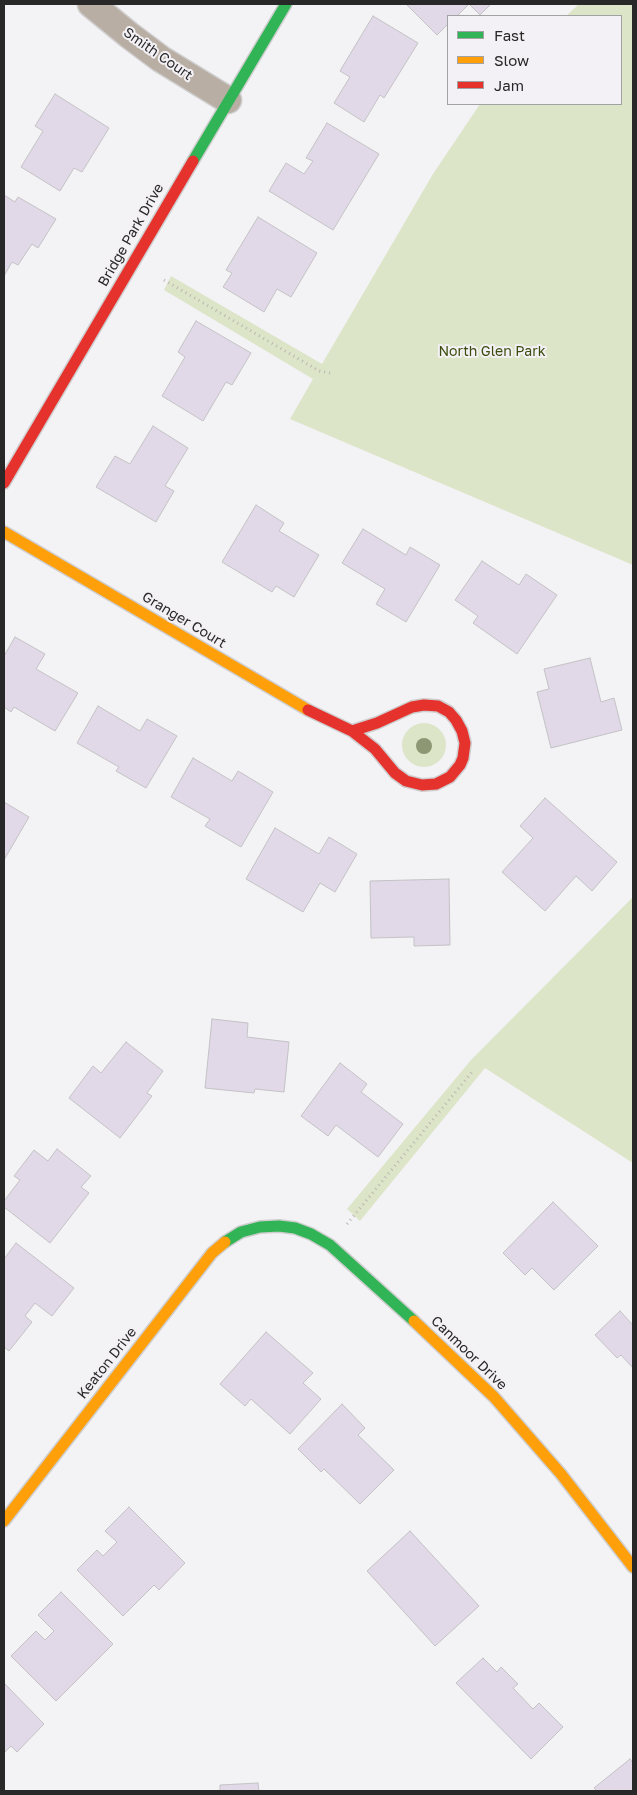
<!DOCTYPE html>
<html>
<head>
<meta charset="utf-8">
<style>
	body { margin:0 }
	#map { position:relative; width:637px; height:1795px; overflow:hidden; background:#f3f2f4; font-family:"Golos Text",sans-serif }
	canvas { display:block }
	.frame { position:absolute; inset:0; border:5px solid #292829; pointer-events:none }
	.legend { position:absolute; left:447px; top:15px; width:175px; height:90px; box-sizing:border-box; background:#f3f1f5; border:1px solid #a2a1a3; margin:0; padding:6px 9px; list-style:none; font-size:15px; color:#292829 }
	.legend li { display:flex; align-items:center; gap:10px; height:25px }
	.legend b { width:25px; border:1px solid #a2a1a3 }
</style>
</head>
<body>
<div id="map">
<canvas width="637" height="1795"></canvas>
<div class="frame"></div>
<ul class="legend">
<li><b style="height:6px;background:#30b455"></b>Fast</li>
<li><b style="height:6px;background:#ff9f0a"></b>Slow</li>
<li><b style="height:6px;background:#e5322d"></b>Jam</li>
</ul>
</div>
<script>
const ctx = document.querySelector('canvas').getContext('2d');
ctx.lineJoin = 'round';
function paint(path, color) { ctx.fillStyle = color; ctx.fill(path, 'evenodd'); }
const toPath = rows => new Path2D(rows.map(r => 'M' + r).join(''));
function strokePath(path, color, width, dash) { ctx.strokeStyle = color; ctx.lineWidth = width; ctx.lineCap = dash ? 'butt' : 'round'; ctx.setLineDash(dash || []); ctx.stroke(path); }
function write(font, color, halo, rows, align = 'center') {
  ctx.font = font + ' "Golos Text",sans-serif'; ctx.lineWidth = 4; ctx.setLineDash([]); ctx.textBaseline = 'middle'; ctx.strokeStyle = halo; ctx.fillStyle = color; for (const [text, x, y, turn = 0] of rows) {
    ctx.save(); ctx.translate(x, y); ctx.rotate((+turn || 0) * Math.PI / 180); ctx.textAlign = isNaN(turn) ? turn : align; if (halo) ctx.strokeText(text, 0, 0); ctx.fillText(text, 0, 0); ctx.restore();
  }
}
paint(toPath([
	[579,4,633,4,633,565,290,419,313,379,164,290,171,276,322,364,433,174,480,104,621,104,621,16,566,16],
	'402 745a22 22 0 1 1 44 0a22 22 0 1 1-44 0Z',
	[633,897,633,1163,485,1068,360,1221,347,1209,471,1060]
]), '#dce5c8');
const building = toPath([
	[406,4,491,4,480,15,469,4,457,16,448,16,448,24,437,35,406,4],
	[373,16,418,43,384,98,380,95,364,122,334,103,350,77,340,71,373,16],
	[55,94,109,128,82,172,74,168,60,191,21,167,43,131,35,126,55,94],
	[327,123,379,154,333,230,269,191,286,163,304,174,313,161,306,158,327,123],
	[4,195,15,202,18,197,56,219,38,248,32,244,18,265,12,262,4,276,4,195],
	[258,217,317,253,291,297,277,289,264,312,223,287,232,273,226,270,258,217],
	[196,321,251,353,232,385,226,382,203,421,162,396,185,357,178,352,196,321],
	[153,426,188,448,165,486,174,491,156,522,96,487,115,456,130,464,153,426],
	[256,505,284,523,279,531,319,555,294,597,276,586,272,592,222,562,256,505],
	[363,529,406,555,410,547,440,565,406,622,376,604,385,589,342,563,363,529],
	[482,561,519,585,526,574,557,595,517,654,473,623,478,616,455,600,482,561],
	[15,637,45,654,36,669,78,693,55,731,14,707,11,712,4,707,4,656,15,637],
	[590,658,601,702,614,698,622,730,551,748,537,692,549,689,544,669,590,658],
	[98,706,140,731,147,719,177,736,146,788,116,771,119,767,77,743,98,706],
	[193,758,232,781,238,771,273,792,241,847,205,826,210,819,171,797,193,758],
	[545,798,617,862,592,891,576,876,545,911,502,872,533,838,520,826,545,798],
	[4,802,29,817,4,860,4,802],
	[275,828,319,854,329,837,357,854,335,892,320,883,303,912,246,879,275,828],
	[449,879,450,945,414,946,414,937,371,938,370,881,449,879],
	[212,1019,248,1023,247,1037,289,1042,284,1092,255,1089,254,1093,205,1088,212,1019],
	[126,1042,163,1071,147,1093,152,1096,120,1138,69,1098,93,1066,101,1073,126,1042],
	[340,1063,367,1084,361,1092,403,1124,378,1157,336,1125,328,1136,301,1116,340,1063],
	[57,1149,91,1176,81,1187,89,1193,50,1243,4,1207,4,1201,20,1180,14,1176,34,1150,48,1161,57,1149],
	[553,1202,598,1246,554,1290,532,1268,525,1275,503,1253,553,1202],
	[16,1243,74,1288,52,1316,35,1303,25,1316,32,1322,9,1351,4,1347,4,1259,16,1243],
	[620,1311,633,1325,633,1368,621,1355,617,1358,595,1335,620,1311],
	[266,1332,313,1373,303,1383,321,1399,290,1434,251,1399,245,1406,220,1384,266,1332],
	[342,1404,365,1428,358,1435,394,1470,360,1504,324,1469,321,1472,298,1449,342,1404],
	[129,1507,185,1563,159,1590,154,1585,123,1616,77,1570,97,1550,103,1556,117,1542,105,1531,129,1507],
	[410,1531,479,1606,435,1646,367,1571,410,1531],
	[61,1592,113,1644,56,1701,11,1656,36,1631,45,1640,54,1631,38,1615,61,1592],
	[483,1658,497,1672,501,1667,518,1684,513,1688,533,1709,539,1703,563,1727,531,1759,456,1683,483,1658],
	[4,1683,44,1724,17,1752,11,1746,4,1753,4,1683],
	[630,1759,633,1763,633,1791,597,1791,594,1788,630,1759],
	[258,1783,259,1791,220,1791,220,1785,258,1783]
]);
paint(building, '#e1d8e8');
strokePath(building, '#c3c2c4', 1);
const street = toPath([
	[91,4,129,35,161,59,228,100]
]);
const fast = toPath([
	[193,161,286,4],
	[225,1242,241,1232,260,1227,279,1226,295,1228,311,1234,330,1245,414,1321]
]);
const slow = toPath([
	[4,532,308,710],
	[414,1321,494,1397,561,1474,633,1567],
	[4,1521,212,1253,225,1242]
]);
const jam = toPath([
	[4,483,193,161],
	[308,710,352,731,375,749,395,773,406,781,422,785,436,784,450,777,460,765,463,758,465,743,462,731,456,720,449,712,438,706,424,705,412,707,377,723,352,731]
]);
strokePath(street, '#cfcecf', 29);
strokePath(fast, '#cfcecf', 14);
strokePath(slow, '#cfcecf', 14);
strokePath(jam, '#cfcecf', 14);
strokePath(toPath([
	[164,280,309,365,319,371,330,373],
	[347,1224,472,1072]
]), '#bdb6b1', 3, [1, 4]);
strokePath(street, '#b9aea3', 26);
strokePath(fast, '#30b455', 11);
strokePath(slow, '#ff9f0a', 11);
strokePath(jam, '#e5322d', 11);
ctx.fillStyle = '#8e9774';
for (const [x, y] of [
	[424,746]
]) { ctx.beginPath(); ctx.arc(x, y, 8, 0, 2 * Math.PI); ctx.fill(); }
write('14px', '#292829', '#f3f1f5', [
	["Smith Court",158,54,35],
	["Bridge Park Drive",131,235,-60],
	["Granger Court",184,620,31],
	["Canmoor Drive",469,1353,44],
	["Keaton Drive",107,1363,-52]
]);
write('14px', '#3c4c0c', '#f3f1f5', [
	["North Glen Park",492,352]
]);
</script>
</body>
</html>
